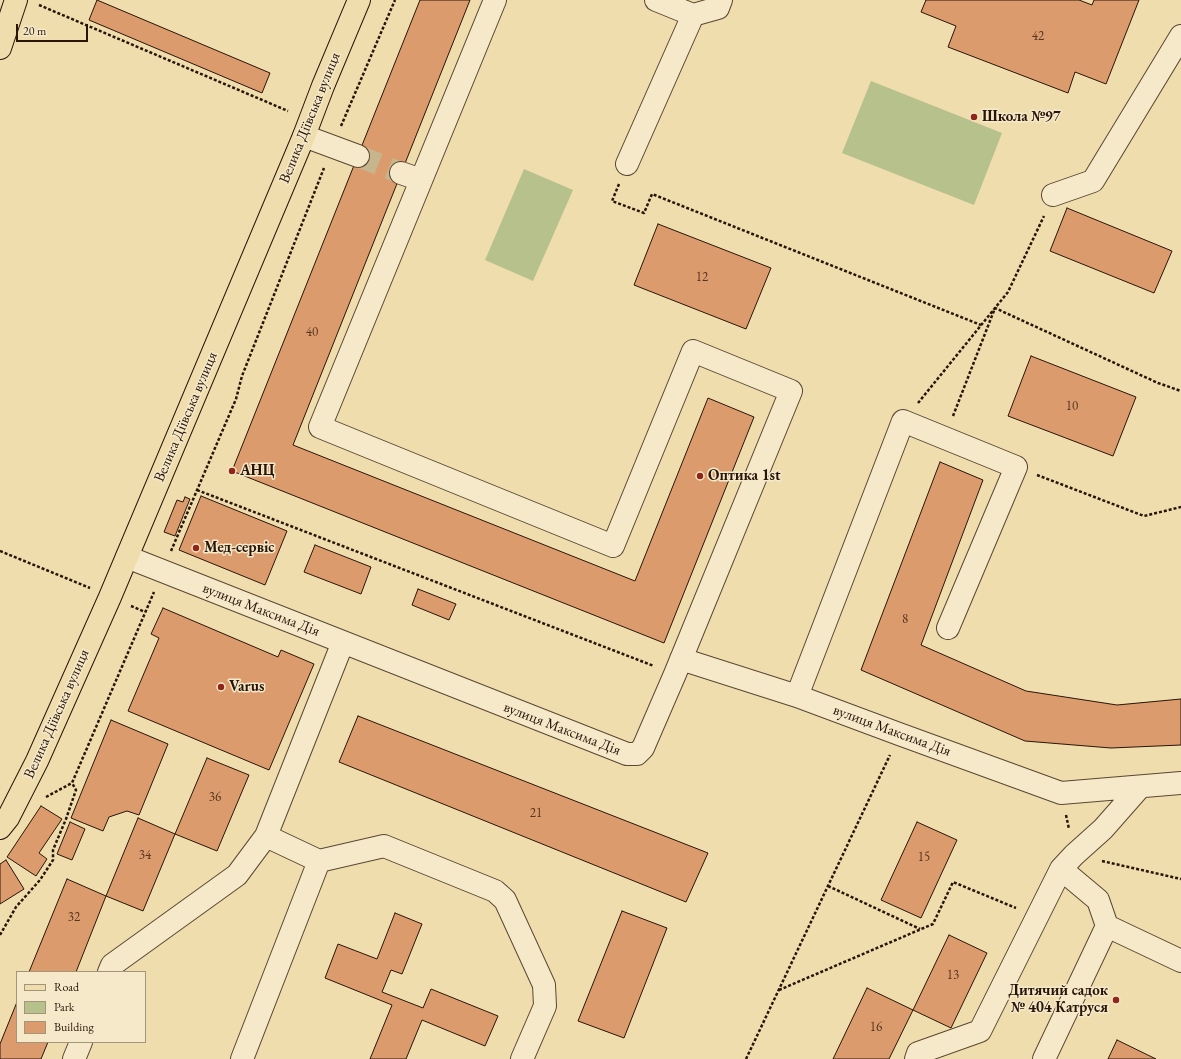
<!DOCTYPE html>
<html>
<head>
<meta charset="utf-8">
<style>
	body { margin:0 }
	#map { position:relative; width:1181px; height:1059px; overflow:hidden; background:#efddae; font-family:"EB Garamond",serif }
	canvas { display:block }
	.legend { position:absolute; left:16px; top:971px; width:130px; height:72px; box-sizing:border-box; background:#f5e9ca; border:1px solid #a3947c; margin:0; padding:5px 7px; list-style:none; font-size:12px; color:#281508 }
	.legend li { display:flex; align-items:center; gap:8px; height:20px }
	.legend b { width:20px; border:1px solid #a3947c }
	.scale { position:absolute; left:16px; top:24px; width:72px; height:18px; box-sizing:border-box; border:2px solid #281508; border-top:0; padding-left:5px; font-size:12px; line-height:14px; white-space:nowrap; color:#281508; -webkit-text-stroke:3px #f5e9ca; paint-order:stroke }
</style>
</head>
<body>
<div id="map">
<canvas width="1181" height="1059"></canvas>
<ul class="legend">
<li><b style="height:5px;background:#efddae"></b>Road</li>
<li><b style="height:11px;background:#b7c18b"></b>Park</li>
<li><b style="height:11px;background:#dc9b6c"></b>Building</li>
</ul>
<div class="scale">20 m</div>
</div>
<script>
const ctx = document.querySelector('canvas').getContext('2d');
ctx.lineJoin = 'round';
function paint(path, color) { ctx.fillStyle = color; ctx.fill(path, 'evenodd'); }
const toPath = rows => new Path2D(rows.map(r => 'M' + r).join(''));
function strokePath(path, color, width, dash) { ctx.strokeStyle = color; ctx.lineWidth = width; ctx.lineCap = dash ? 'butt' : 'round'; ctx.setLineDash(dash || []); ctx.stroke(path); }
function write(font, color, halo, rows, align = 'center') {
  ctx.font = font + ' "EB Garamond",serif'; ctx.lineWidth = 3; ctx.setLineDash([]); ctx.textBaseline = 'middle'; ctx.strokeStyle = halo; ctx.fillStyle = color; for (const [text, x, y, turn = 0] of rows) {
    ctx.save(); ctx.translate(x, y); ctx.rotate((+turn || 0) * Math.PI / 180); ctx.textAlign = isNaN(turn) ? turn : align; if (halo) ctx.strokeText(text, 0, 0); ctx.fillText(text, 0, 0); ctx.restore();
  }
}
paint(toPath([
	[871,81,1002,133,974,205,842,153],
	[524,169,573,190,533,281,485,260]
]), '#b7c18b');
const building = toPath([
	[97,0,270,73,262,93,89,20,97,0],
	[420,0,470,0,293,445,635,581,708,398,754,417,664,643,232,471,420,0],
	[926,0,1079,0,1092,5,1094,0,1139,0,1106,84,1075,72,1068,93,948,47,956,26,921,12,926,0],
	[1067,208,1172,251,1154,293,1050,251,1067,208],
	[658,224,771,268,746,329,634,285,658,224],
	[1031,356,1136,397,1113,456,1008,416,1031,356],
	[940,462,983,480,921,645,1026,691,1117,705,1181,699,1181,745,1111,748,1025,741,861,670,940,462],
	[201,496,287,531,265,585,179,550,201,496],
	[185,497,190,499,175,536,164,532,177,500,183,502,185,497],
	[315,545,371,567,361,594,304,572,315,545],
	[418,589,456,604,449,620,412,605,418,589],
	[163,608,278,657,281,650,314,664,269,770,128,711,159,638,151,634,163,608],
	[358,716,708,853,686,902,339,762,358,716],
	[111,720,168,744,139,815,127,811,109,817,103,831,71,818,111,720],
	[207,758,249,775,217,851,175,834,207,758],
	[41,806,62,819,39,853,47,859,36,876,7,857,41,806],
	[138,818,175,834,143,911,106,896,138,818],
	[70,822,85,829,72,860,57,854,70,822],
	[917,822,957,840,921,918,881,900,917,822],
	[6,860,24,889,0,904,0,864,6,860],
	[67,879,106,896,76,972,29,972,67,879],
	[622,911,667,928,624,1038,578,1021,622,911],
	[395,913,422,924,402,974,391,970,382,992,423,1008,431,989,498,1016,485,1046,422,1020,406,1059,370,1059,392,1005,325,978,338,944,377,959,395,913],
	[949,935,987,953,951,1028,913,1010,949,935],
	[867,988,913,1010,889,1059,833,1059,867,988],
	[17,1002,17,1042,48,1042,41,1059,0,1059,0,1044,17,1002],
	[1117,1040,1156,1059,1108,1059,1117,1040]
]);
paint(building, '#dc9b6c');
strokePath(building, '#281508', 1);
strokePath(toPath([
	[358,156,401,173]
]), '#c7b58d', 22, [22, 11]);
const minor = toPath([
	[656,0,693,15,718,8,721,0],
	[304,136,358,156],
	[627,164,693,15],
	[401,173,421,180],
	[1053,195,1093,181,1181,36],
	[127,557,627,754,637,754,643,748,675,674,791,391,693,351,613,546,320,427,495,0],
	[681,659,797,696,899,734,1061,793,1181,783],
	[797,696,903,421,1016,467,948,628],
	[266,836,319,861],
	[1061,869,1098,900,1107,926,1181,961],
	[109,972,112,965,237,875,266,836,343,642],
	[74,1059,81,1042],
	[242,1059,319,861,384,846,495,891,505,900,544,985,545,1006,522,1059],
	[916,1059,918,1053,980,1031,1061,869,1074,855,1103,829,1140,787],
	[1044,1059,1107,926]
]);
const major = toPath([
	[0,48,16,0],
	[0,828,8,818,37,761,110,597,304,136,323,86,359,0]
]);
strokePath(minor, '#5a4732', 24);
strokePath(major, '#281508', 24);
strokePath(toPath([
	[39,5,288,111],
	[341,126,395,0],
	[619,184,612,201,644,213,652,194,981,325],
	[918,403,1008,292,1044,216],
	[953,416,995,308,1158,383,1181,391],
	[1037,475,1144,516,1181,507],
	[197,490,654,666],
	[0,551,90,588],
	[171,551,236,399,242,376,324,168],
	[131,606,145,612],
	[46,797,72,783,154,592],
	[1066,815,1069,829],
	[1102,861,1181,879],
	[828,886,920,929],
	[0,935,16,907,40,880,53,860,53,850,66,819,76,790,72,783],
	[779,990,933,924,953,882,1016,908],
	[746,1059,890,755]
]), '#281508', 2.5, [3, 2]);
strokePath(minor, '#f5e9ca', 22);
strokePath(major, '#efddae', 22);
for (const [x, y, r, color] of [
	[974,117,4,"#8f2418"],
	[232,471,4,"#8f2418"],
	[700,476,4,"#8f2418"],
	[196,548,4,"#8f2418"],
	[221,687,4,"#8f2418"],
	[1116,1000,4,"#8f2418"]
]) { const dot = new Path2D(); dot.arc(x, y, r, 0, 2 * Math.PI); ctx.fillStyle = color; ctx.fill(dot); strokePath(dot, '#f5e9ca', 1.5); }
write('13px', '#553621', null, [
	["42",1038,36],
	["12",702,277],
	["40",312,332],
	["10",1072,406],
	["8",905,619],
	["36",215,797],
	["21",536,813],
	["34",145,855],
	["15",924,857],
	["32",74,917],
	["13",953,975],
	["16",876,1027]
]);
write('bold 15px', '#281508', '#f5e9ca', [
	["Школа №97",982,117],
	["АНЦ",240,471],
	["Оптика 1st",708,476],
	["Мед-сервіс",204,548],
	["Varus",229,687],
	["Дитячий садок",1108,991,"right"],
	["№ 404 Катруся",1108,1008,"right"]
], 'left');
write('15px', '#281508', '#f5e9ca', [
	["Велика Діївська вулиця",310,118,-68],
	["Велика Діївська вулиця",186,417,-67],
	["вулиця Максима Дія",261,610,21],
	["Велика Діївська вулиця",57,714,-66],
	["вулиця Максима Дія",562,729,21],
	["вулиця Максима Дія",892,731,20]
]);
</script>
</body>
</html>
